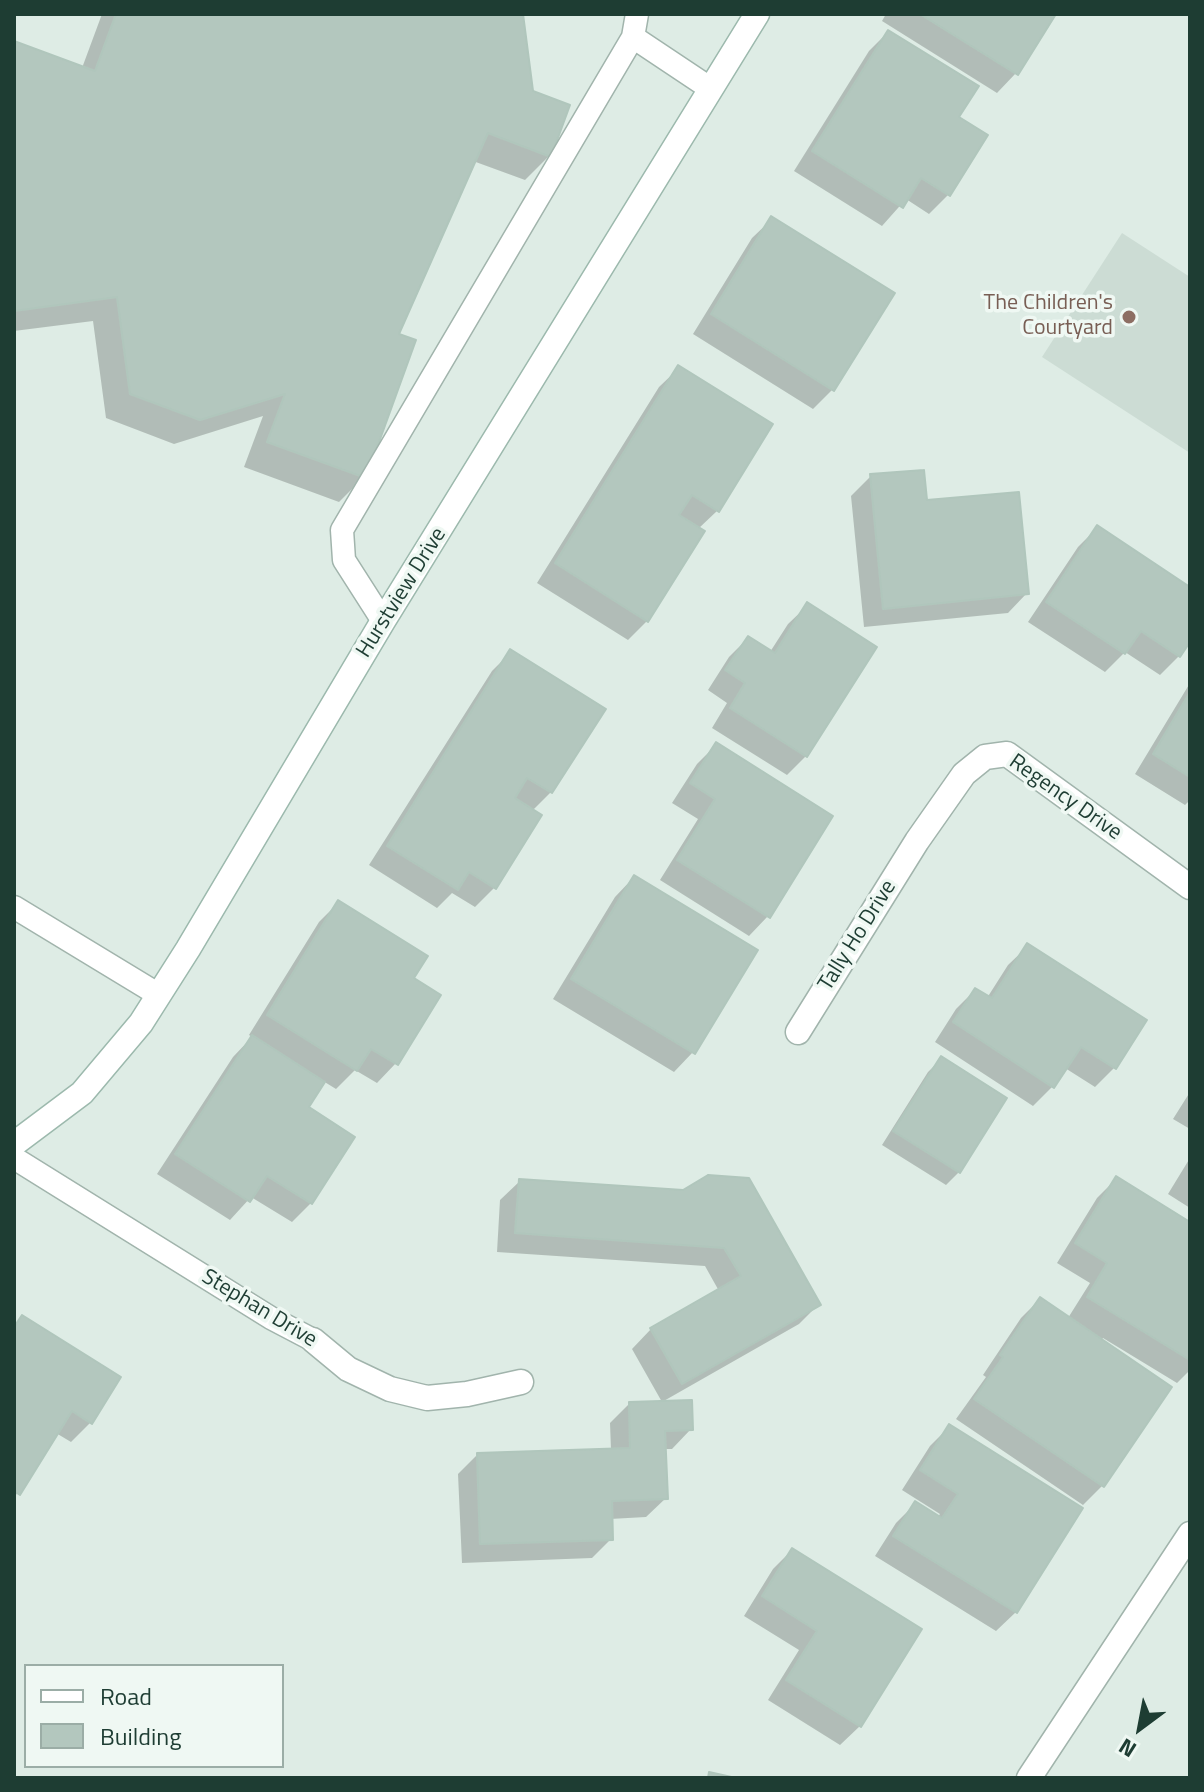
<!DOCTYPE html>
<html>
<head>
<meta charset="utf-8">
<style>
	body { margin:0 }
	#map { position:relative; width:1204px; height:1792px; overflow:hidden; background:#deece5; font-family:"Titillium Web",sans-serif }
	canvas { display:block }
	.frame { position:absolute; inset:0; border:16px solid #1e3d33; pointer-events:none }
	.legend { position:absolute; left:24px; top:1664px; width:260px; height:104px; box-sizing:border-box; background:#eff8f3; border:2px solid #9bada6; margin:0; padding:10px 14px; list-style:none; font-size:24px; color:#1e3d33 }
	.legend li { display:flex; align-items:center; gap:16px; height:40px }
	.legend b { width:40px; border:2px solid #9bada6 }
	.north { position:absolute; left:1100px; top:1688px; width:80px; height:80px; -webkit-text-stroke:6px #eff8f3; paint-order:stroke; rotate:212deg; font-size:22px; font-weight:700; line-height:32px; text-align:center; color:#1e3d33 }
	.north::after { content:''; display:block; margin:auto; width:28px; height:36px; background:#1e3d33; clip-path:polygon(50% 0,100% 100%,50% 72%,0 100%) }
</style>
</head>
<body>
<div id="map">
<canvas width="1204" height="1792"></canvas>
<div class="frame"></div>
<ul class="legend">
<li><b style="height:10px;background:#fff"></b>Road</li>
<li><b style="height:22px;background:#b3c7be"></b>Building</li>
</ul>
<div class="north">N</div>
</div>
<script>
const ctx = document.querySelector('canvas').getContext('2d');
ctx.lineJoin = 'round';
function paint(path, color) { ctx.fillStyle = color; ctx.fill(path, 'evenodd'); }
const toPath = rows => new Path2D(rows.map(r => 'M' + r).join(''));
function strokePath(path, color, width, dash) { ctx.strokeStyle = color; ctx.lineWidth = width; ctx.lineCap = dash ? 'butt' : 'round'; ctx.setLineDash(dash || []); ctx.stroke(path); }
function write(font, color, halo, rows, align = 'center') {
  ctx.font = font + ' "Titillium Web",sans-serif'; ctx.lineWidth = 7; ctx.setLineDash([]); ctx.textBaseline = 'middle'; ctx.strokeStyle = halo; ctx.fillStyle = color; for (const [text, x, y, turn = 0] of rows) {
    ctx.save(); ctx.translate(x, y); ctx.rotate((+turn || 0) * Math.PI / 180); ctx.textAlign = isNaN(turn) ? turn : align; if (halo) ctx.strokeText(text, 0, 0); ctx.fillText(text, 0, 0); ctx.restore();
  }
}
paint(toPath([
	[1122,233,1190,277,1190,453,1042,357]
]), '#ccdcd4');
paint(toPath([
	[102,14,521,14,531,92,550,155,525,180,473,161,396,335,364,477,339,502,244,467,263,416,174,444,106,418,93,321,14,331,14,43,82,68],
	[886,14,1053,14,1016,73,997,93,882,21],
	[888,32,957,118,948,195,929,214,906,199,882,226,794,171,869,51],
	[772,219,832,390,813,409,693,334,752,238],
	[679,368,717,511,698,529,647,621,628,640,537,583,659,387],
	[871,476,925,502,1027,593,1008,613,864,627,851,496],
	[1097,528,1190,589,1190,639,1179,656,1160,675,1125,652,1105,672,1028,622,1078,547],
	[808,605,806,756,787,775,712,728,727,703,708,690,729,657,748,638,770,652,788,624],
	[511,652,551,792,532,811,494,888,475,907,452,893,437,908,369,865,492,671],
	[1190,683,1190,800,1185,805,1135,774],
	[716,745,768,916,749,936,660,880,698,819,672,803,697,764],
	[634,877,693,1052,674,1072,553,999,615,897],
	[338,903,411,979,396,1063,377,1083,355,1070,336,1089,323,1081,306,1108,311,1203,292,1222,251,1197,230,1220,157,1174,233,1057,252,1037,249,1035,319,922],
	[1028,946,1145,1021,1114,1068,1095,1087,1065,1068,1053,1086,1033,1106,935,1042,956,1009,975,990,987,998,1008,965],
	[941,1059,959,1172,946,1185,882,1145,928,1072],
	[1190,1092,1190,1129,1173,1119],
	[1190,1158,1190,1208,1168,1194],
	[1116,1179,1190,1224,1190,1370,1177,1383,1103,1338,1101,1341,1169,1387,1102,1486,1083,1505,956,1419,986,1377,983,1375,1021,1318,1040,1299,1068,1318,1090,1283,1057,1263,1097,1198],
	[520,1181,683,1192,818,1305,799,1324,662,1402,632,1349,651,1329,719,1291,705,1266,497,1252,500,1200],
	[22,1317,90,1423,71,1442,56,1433,14,1498,14,1325],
	[629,1404,691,1429,672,1449,663,1449,666,1498,646,1517,610,1519,611,1539,592,1558,462,1563,458,1474,477,1455,611,1450,610,1423],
	[949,1427,1016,1612,996,1631,875,1556,896,1523,915,1504,937,1518,940,1514,902,1490,930,1446],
	[792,1550,860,1726,840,1745,768,1700,799,1650,744,1616,773,1569]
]), '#0003');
const building = toPath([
	[116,14,523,14,533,91,570,105,551,157,488,133,399,334,416,340,366,478,267,442,285,394,200,420,130,394,117,297,14,311,14,41,95,71,116,14],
	[920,14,1056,14,1018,75,920,14],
	[888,30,979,86,959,117,988,135,950,196,921,178,903,208,812,151,888,30],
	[771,216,895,293,834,391,711,314,771,216],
	[678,365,773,424,719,512,692,495,679,515,705,531,648,622,555,563,678,365],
	[924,470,927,500,1019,492,1029,594,883,609,870,474,924,470],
	[1097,525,1190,587,1190,642,1180,657,1141,631,1125,654,1046,602,1097,525],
	[807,602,877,647,807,757,730,708,745,683,725,670,748,636,775,653,807,602],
	[510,649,606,709,552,793,527,778,515,798,542,815,496,889,469,872,458,890,387,846,510,649],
	[1190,692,1190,777,1153,754,1190,692],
	[716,742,833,816,770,918,677,860,715,799,690,783,716,742],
	[634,875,758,950,695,1054,571,979,634,875],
	[338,900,428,956,414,978,441,995,398,1065,371,1049,357,1071,267,1015,338,900],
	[1027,943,1147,1020,1116,1069,1081,1047,1054,1088,953,1022,975,988,992,998,1027,943],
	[252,1035,325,1082,309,1107,355,1137,312,1204,267,1176,250,1202,175,1154,252,1035],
	[941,1056,1007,1098,960,1173,893,1131,941,1056],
	[708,1175,749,1178,821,1305,682,1384,650,1328,741,1276,724,1248,515,1233,519,1179,683,1190,708,1175],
	[1116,1176,1190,1222,1190,1360,1087,1297,1107,1263,1075,1243,1116,1176],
	[1040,1297,1172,1387,1104,1487,974,1399,1003,1357,1000,1355,1040,1297],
	[22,1315,121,1377,92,1424,72,1411,20,1495,14,1491,14,1327,22,1315],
	[692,1400,693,1430,665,1431,668,1499,612,1501,613,1540,480,1544,477,1453,630,1448,629,1402,692,1400],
	[949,1424,1083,1508,1017,1613,893,1536,915,1501,942,1518,958,1494,920,1470,949,1424],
	[792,1548,922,1629,861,1727,786,1680,817,1631,762,1596,792,1548],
	[709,1772,736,1778,708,1778,709,1772]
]);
paint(building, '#b3c7be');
strokePath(building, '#b0c6bc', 2);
const lane = toPath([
	[633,37,711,89],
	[383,621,344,560,342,530,633,37,637,14],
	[14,907,159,995],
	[14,1158,271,1318,313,1340]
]);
const street = toPath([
	[798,1032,917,841,964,774,985,757,1007,754,1190,887],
	[313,1340,348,1369,390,1389,427,1398,467,1394,521,1382],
	[1029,1778,1190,1534]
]);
const secondary = toPath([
	[14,1144,82,1093,141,1023,188,949,383,621,757,14]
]);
strokePath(lane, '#a1b4ac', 25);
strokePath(street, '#a1b4ac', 27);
strokePath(secondary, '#9cb9ad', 27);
strokePath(lane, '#fff', 22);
strokePath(street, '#fff', 24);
strokePath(secondary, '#fff', 24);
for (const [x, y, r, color] of [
	[1129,317,8,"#8d6e63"]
]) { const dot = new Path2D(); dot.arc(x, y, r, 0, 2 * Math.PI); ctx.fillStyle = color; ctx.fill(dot); strokePath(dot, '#eff8f3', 3); }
write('22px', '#785e54', '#eff8f3', [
	["The Children's",1113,304],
	["Courtyard",1113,329]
], 'right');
write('22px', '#1e3d33', '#eff8f3', [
	["Hurstview Drive",402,593,-58],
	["Regency Drive",1065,798,35],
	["Tally Ho Drive",858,936,-58],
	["Stephan Drive",259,1309,31]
]);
</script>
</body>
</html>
